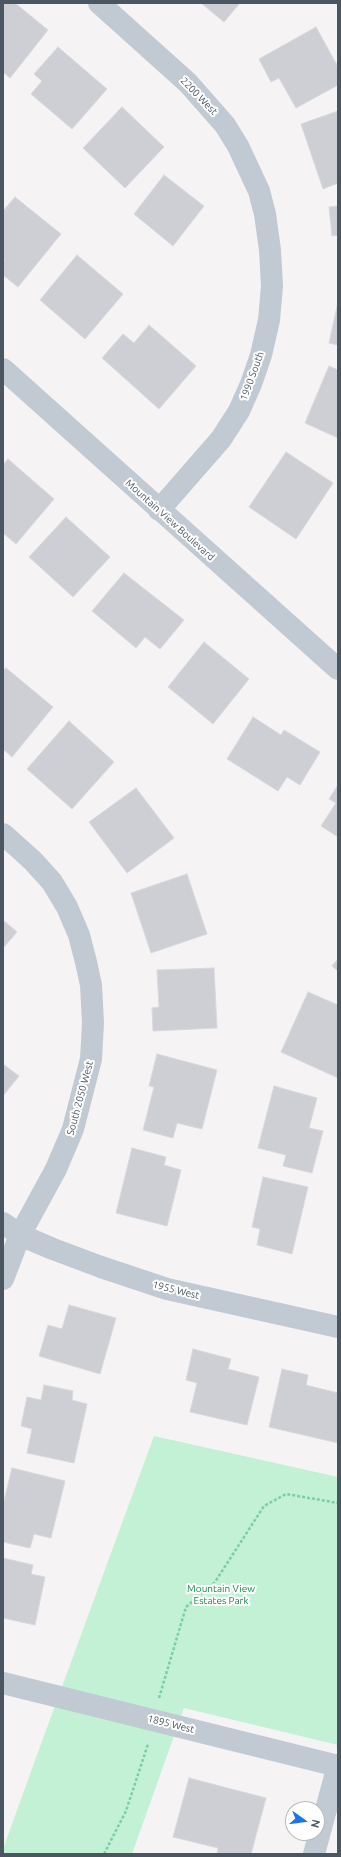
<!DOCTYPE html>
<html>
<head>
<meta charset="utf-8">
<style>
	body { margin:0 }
	#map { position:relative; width:341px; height:1857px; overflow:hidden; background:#f5f3f3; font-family:Ubuntu,sans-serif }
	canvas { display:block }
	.frame { position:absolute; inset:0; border:4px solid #4a5661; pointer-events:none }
	.north { position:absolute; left:285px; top:1801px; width:40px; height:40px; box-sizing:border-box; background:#fff; border:1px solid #b7bbc0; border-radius:50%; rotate:104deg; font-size:11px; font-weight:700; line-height:16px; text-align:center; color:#4a5661 }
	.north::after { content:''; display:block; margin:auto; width:14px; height:18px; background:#1a73e8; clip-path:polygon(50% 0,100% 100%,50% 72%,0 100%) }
</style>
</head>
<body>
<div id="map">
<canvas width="341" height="1857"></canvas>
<div class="frame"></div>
<div class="north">N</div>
</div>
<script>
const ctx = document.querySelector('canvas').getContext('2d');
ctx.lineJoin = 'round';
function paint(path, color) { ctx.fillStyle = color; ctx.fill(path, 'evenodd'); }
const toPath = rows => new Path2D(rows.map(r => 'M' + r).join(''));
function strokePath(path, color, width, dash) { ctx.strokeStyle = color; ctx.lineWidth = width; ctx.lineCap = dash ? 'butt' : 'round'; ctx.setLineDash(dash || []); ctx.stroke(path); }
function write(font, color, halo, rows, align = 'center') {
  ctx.font = font + ' Ubuntu,sans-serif'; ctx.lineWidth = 4; ctx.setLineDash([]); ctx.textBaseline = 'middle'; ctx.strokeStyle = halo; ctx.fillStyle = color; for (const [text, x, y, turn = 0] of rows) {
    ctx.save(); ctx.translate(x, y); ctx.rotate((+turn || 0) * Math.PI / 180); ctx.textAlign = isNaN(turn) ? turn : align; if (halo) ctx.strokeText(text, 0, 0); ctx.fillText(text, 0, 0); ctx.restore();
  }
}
paint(toPath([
	[154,1436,338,1477,338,1745,184,1708,132,1854,3,1854,3,1849,41,1744]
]), '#c3f1d5');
const building = toPath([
	[3,3,15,3,48,30,10,78,3,72,3,3],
	[201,3,240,3,224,22,201,3],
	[316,27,338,67,338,85,296,108,279,78,271,82,259,59,316,27],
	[58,47,107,89,72,129,31,94,42,81,34,74,58,47],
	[122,107,164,147,125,188,83,148,122,107],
	[338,111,338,183,323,189,301,124,338,111],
	[164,175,204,206,173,246,134,214,164,175],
	[15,197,61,234,18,287,3,275,3,262,5,260,3,258,3,211,15,197],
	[338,206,338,235,332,236,329,207,338,206],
	[77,255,123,294,85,339,40,300,77,255],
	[338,302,338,345,329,343,338,302],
	[149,325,196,366,159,409,102,358,123,334,134,343,149,325],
	[329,366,338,370,338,438,305,423,329,366],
	[286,452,333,483,296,539,249,507,286,452],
	[8,459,54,499,16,544,3,533,3,465,8,459],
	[66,517,110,557,73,597,29,557,66,517],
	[124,573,184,620,160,649,145,637,136,648,92,611,124,573],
	[204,642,249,679,213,724,168,687,204,642],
	[6,668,53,707,12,757,3,749,3,671,6,668],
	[253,717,281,735,284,730,320,752,300,785,287,777,278,791,227,759,253,717],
	[69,721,114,762,72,809,27,769,69,721],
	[338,785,338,837,321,826,336,803,329,799,338,785],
	[136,788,174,838,127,873,89,822,136,788],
	[187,874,207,934,151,953,131,893,187,874],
	[3,920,17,932,3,948,3,920],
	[338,959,338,971,332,966,338,959],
	[214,968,217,1028,153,1031,152,1008,159,1007,157,970,214,968],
	[308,992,338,1005,338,1078,281,1052,308,992],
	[157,1054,217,1070,202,1129,177,1123,173,1138,143,1130,154,1087,149,1086,157,1054],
	[3,1064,19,1076,3,1096,3,1064],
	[274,1086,317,1098,309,1128,323,1131,312,1173,283,1166,286,1155,258,1148,274,1086],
	[132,1148,166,1157,164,1165,181,1170,167,1226,116,1213,132,1148],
	[263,1177,308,1187,292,1254,257,1245,260,1229,252,1227,263,1177],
	[69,1305,116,1318,100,1374,39,1356,48,1325,62,1329,69,1305],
	[193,1349,231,1359,228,1369,259,1377,247,1425,190,1412,197,1383,186,1380,193,1349],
	[282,1369,308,1375,306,1385,338,1393,338,1443,269,1427,282,1369],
	[44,1385,73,1391,72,1400,87,1404,74,1463,27,1453,32,1429,21,1426,27,1397,41,1400,44,1385],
	[12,1468,65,1481,51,1538,34,1534,30,1548,3,1542,3,1505,12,1468],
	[3,1558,33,1565,31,1574,45,1577,35,1625,3,1618,3,1558],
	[189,1778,266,1798,251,1854,217,1854,218,1848,173,1837,189,1778]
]);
paint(building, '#cdcfd5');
strokePath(building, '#d7d9de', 1);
strokePath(toPath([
	[159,1698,186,1607,215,1582,264,1506,286,1494,338,1503],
	[104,1854,126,1811,148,1744]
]), '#7ad0a6', 2.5, [3, 2]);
strokePath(toPath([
	[99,3,188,83,225,125,238,146,259,191,265,214,270,250,272,286,269,320,261,355,251,384,239,411,221,439,159,510],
	[3,369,338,669],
	[3,834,33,861,52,882,67,907,79,935,86,962,91,985,93,1023,91,1059,73,1129,56,1169,20,1235,3,1279],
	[3,1223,20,1235,53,1249,101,1267,167,1289,338,1327],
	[3,1683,338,1766],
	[314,1854,338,1765]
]), '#c1cad2', 22);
write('10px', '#4a5661', '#fff', [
	["2200 West",199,96,46],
	["1990 South",252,376,-70],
	["Mountain View Boulevard",170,520,42],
	["South 2050 West",80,1098,-75],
	["1955 West",176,1290,14],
	["1895 West",171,1724,14]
]);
write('10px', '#17864f', '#fff', [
	["Mountain View",221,1589],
	["Estates Park",221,1601]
]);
</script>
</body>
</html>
